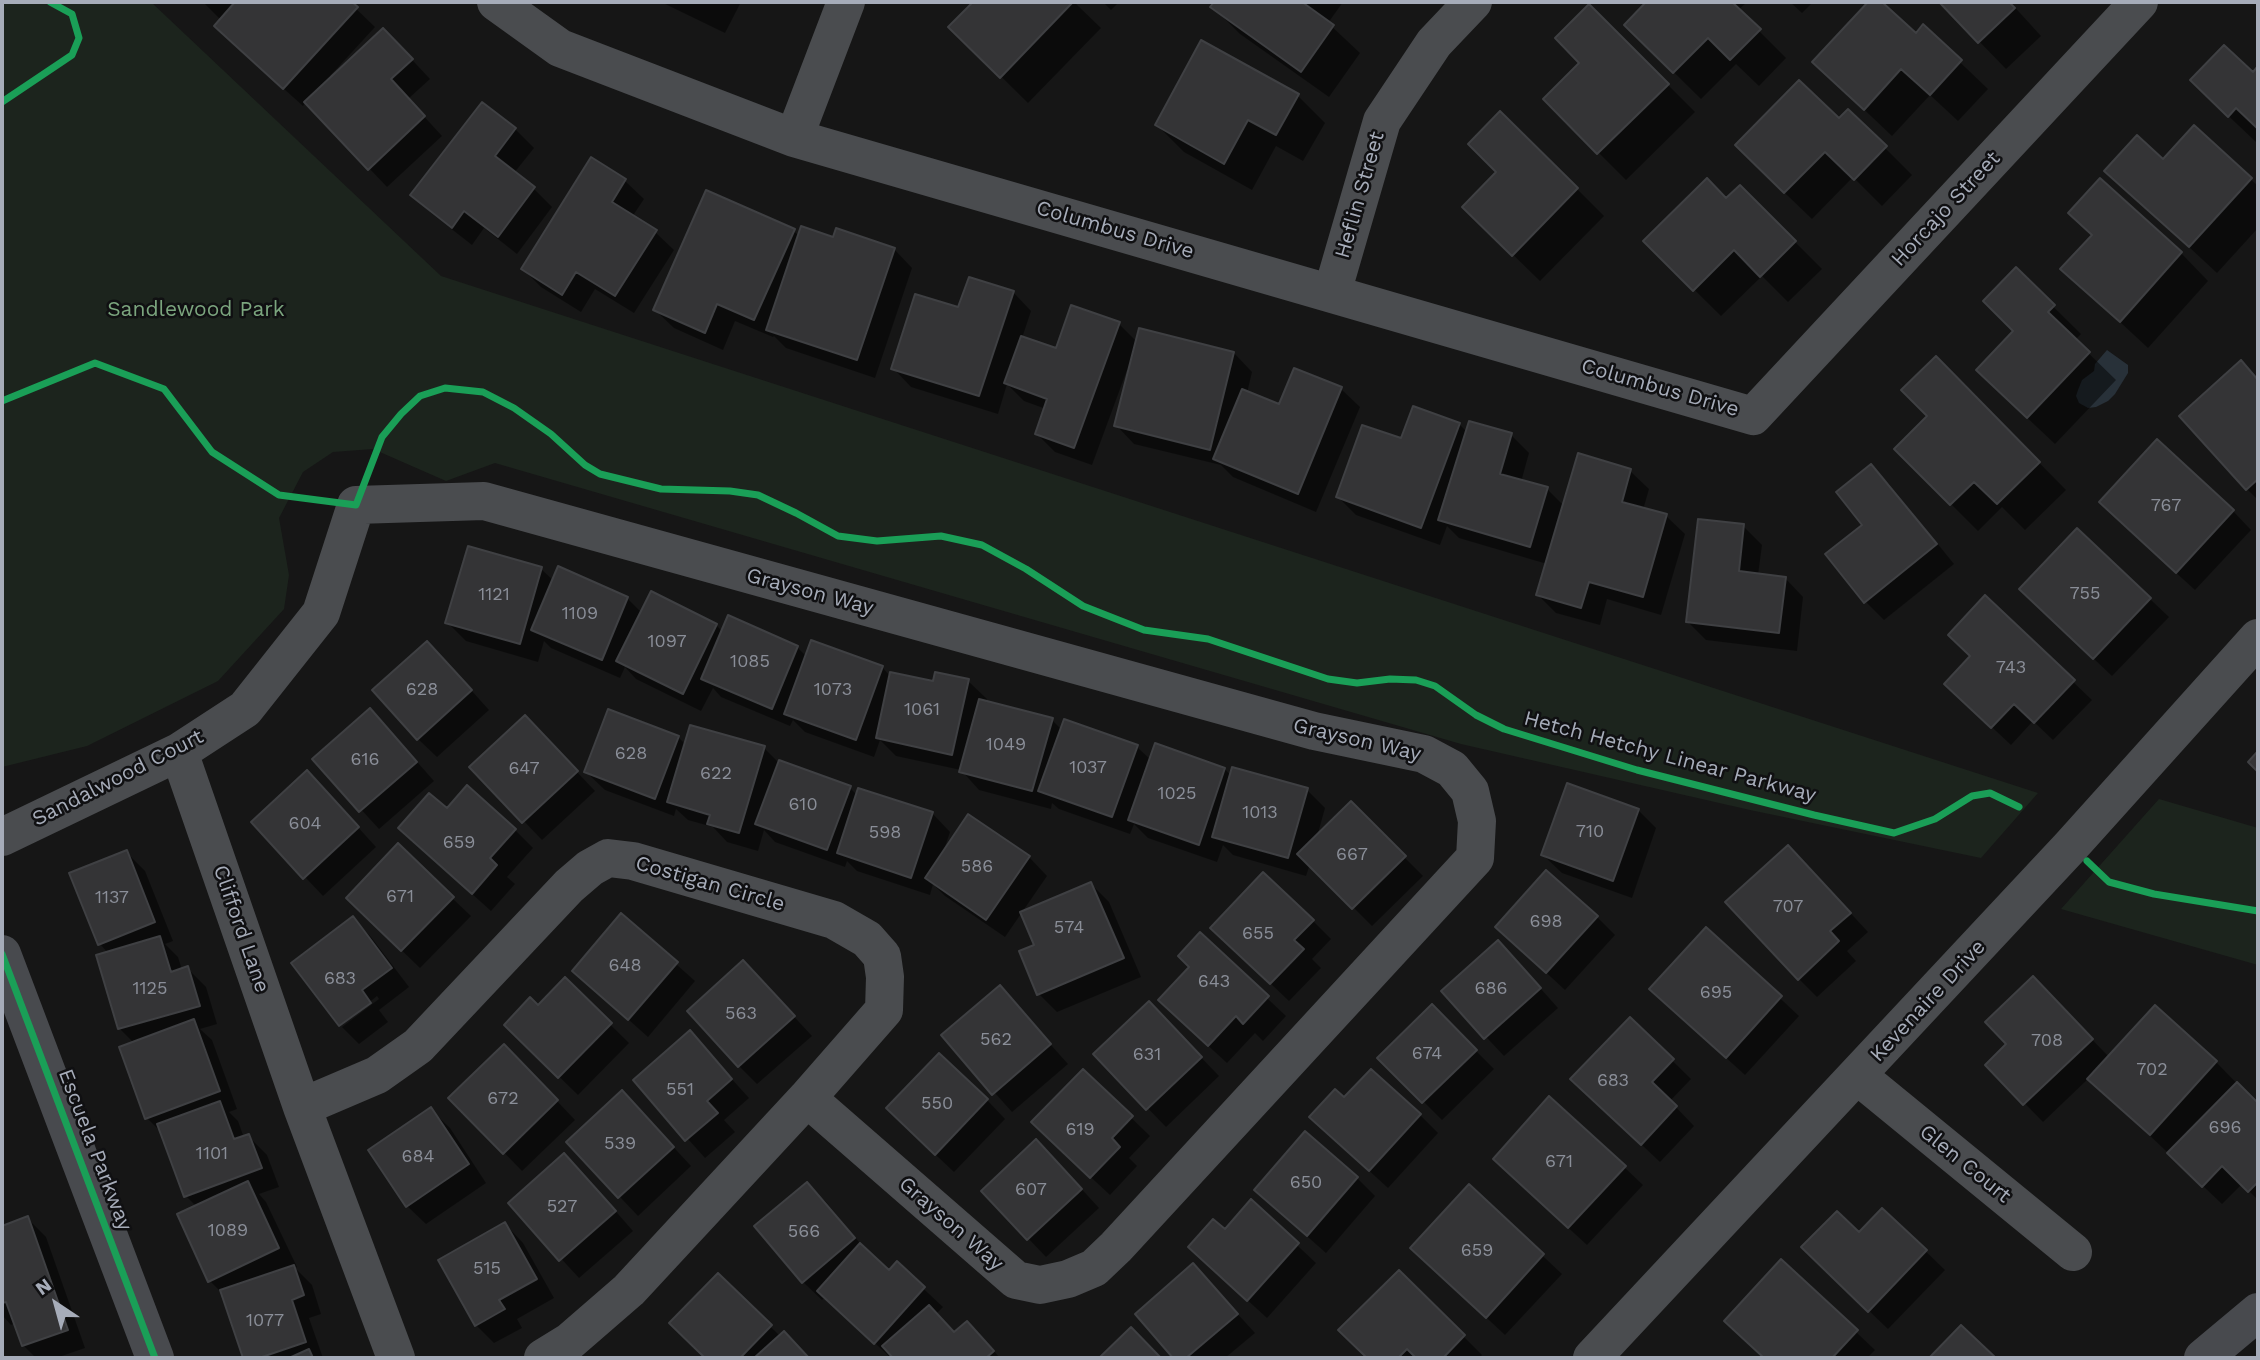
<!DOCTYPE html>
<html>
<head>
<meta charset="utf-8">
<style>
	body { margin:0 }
	#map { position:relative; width:2260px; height:1360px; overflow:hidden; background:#161616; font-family:"Work Sans",sans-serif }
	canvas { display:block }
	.frame { position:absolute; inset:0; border:4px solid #a6acb9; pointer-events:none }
	.north { position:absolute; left:21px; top:1269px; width:70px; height:70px; -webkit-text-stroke:5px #101012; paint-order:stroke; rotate:324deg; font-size:19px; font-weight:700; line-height:28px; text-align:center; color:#a6acb9 }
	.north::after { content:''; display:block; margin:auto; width:24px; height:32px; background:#a6acb9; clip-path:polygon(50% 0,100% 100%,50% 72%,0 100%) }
</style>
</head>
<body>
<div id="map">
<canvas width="2260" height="1360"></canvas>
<div class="frame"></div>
<div class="north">N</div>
</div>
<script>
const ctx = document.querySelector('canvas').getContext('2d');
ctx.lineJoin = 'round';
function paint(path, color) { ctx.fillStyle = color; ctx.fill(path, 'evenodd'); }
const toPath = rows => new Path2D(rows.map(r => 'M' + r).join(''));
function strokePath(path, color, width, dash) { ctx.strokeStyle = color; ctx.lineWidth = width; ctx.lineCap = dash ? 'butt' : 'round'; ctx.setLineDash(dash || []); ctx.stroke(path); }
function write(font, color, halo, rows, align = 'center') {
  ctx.font = font + ' "Work Sans",sans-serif'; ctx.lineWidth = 5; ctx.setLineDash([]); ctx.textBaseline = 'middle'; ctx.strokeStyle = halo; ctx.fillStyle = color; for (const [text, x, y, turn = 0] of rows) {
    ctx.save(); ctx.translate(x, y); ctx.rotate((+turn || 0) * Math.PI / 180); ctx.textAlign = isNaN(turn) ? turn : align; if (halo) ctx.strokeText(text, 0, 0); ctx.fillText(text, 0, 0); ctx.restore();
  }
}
paint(toPath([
	[2,2,151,2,441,276,2038,793,1981,858,1750,810,1461,744,495,463,446,481,373,449,333,452,303,472,279,518,289,575,284,609,218,681,87,746,2,767],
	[2159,799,2258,828,2258,965,2061,909]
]), '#1c241d');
paint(toPath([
	[2107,350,2128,365,2128,373,2115,394,2108,401,2096,407,2088,408,2079,403,2076,396,2078,390,2082,380,2094,371,2095,364]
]), '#283139');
paint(toPath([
	[203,2,349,2,375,27,330,76,332,78,401,48,430,79,408,99,442,136,387,187,306,102,303,106,234,44,221,20],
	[661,2,741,2,725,33],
	[975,2,1074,2,1101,28,1028,103,951,27],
	[1103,2,1119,2,1111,10],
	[1216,2,1343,2,1328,23,1360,53,1329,97,1240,34,1213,7],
	[1649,2,1743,2,1745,4,1738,10,1786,58,1759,86,1736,64,1701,99,1626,25],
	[1790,2,1813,2,1802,13],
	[1870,2,1880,2,1916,36,1923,27,1988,89,1958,121,1930,95,1892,136,1814,62],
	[1941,2,2010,2,2041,36,2006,69],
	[1589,6,1695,112,1626,180,1545,99,1581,63],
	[2258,68,2258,140,2256,142,2219,107],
	[1298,96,1325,123,1303,161,1276,146,1252,190,1184,152,1157,125],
	[482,104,515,129,534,148,514,173,534,189,552,207,517,254,484,228,472,245,431,213,412,195],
	[1848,111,1912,175,1882,206,1853,177,1812,219,1764,173,1839,121],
	[2194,127,2258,186,2258,228,2217,273,2107,171,2163,161],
	[592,160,625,181,644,199,632,217,655,232,674,250,634,313,595,289,581,312,541,287,523,269],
	[2100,181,2181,253,2208,281,2148,348,2063,269,2093,236],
	[1740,187,1822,269,1788,302,1762,276,1721,316,1645,241,1726,200],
	[1577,189,1604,216,1540,281,1464,207],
	[794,231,799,236,894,249,912,268,875,378,786,348,774,336,773,337,735,321,723,350,674,328,655,310],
	[2016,270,2081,334,2075,340,2116,380,2055,444,2005,397,2015,331],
	[1013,292,1031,311,1022,338,1057,350,1119,324,1137,342,1234,353,1252,372,1247,393,1280,406,1341,389,1360,407,1316,512,1233,477,1221,465,1134,444,1116,425,1129,371,1127,370,1092,465,1055,452,1037,434,1046,409,1024,401,1007,384,998,414,911,387,893,368,960,310],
	[1936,358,2066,490,2025,530,2002,507,1978,531,1896,449,1930,416],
	[2241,363,2258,380,2258,500,2247,489],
	[1459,424,1467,432,1511,435,1529,453,1521,482,1547,489,1564,506,1630,471,1649,489,1643,510,1666,516,1685,534,1661,615,1607,599,1600,625,1556,613,1538,595,1547,564,1459,538,1447,526,1440,545,1356,515,1338,497,1402,441],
	[1871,466,1889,484,1954,564,1884,620,1866,602,1827,555,1865,525],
	[2233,511,2251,530,2195,590,2119,521],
	[1743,526,1762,545,1758,575,1785,578,1803,597,1797,651,1706,640,1688,622],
	[2077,530,2169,617,2112,676,2039,607],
	[541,569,554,581,627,598,642,613,716,625,723,632,729,618,797,647,807,657,882,667,891,677,934,683,968,681,987,699,986,702,1052,720,1062,730,1137,747,1151,760,1225,769,1231,776,1307,790,1325,808,1317,837,1351,804,1423,876,1372,926,1310,864,1306,876,1233,855,1223,845,1217,862,1148,838,1134,824,1130,834,1059,809,1052,803,1051,809,979,790,961,770,896,756,880,740,874,757,805,732,793,720,790,726,721,697,713,688,701,711,636,679,625,667,620,678,551,648,544,641,538,662,466,641,447,622],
	[1985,598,2092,700,2053,740,2033,721,2011,745,1965,702],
	[445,661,489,710,437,757,418,739],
	[388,729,434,781,379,829,315,759],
	[543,736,595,791,542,840,472,767],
	[678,737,686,745,764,748,780,764,850,788,858,796,932,813,950,832,944,850,1029,857,1047,876,1005,937,945,896,933,884,930,895,857,871,847,861,845,867,775,842,764,830,758,851,727,842,713,827,688,820,676,809,674,816,605,790,586,772],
	[325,791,376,847,323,896,253,822],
	[447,810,515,830,533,848,507,877,515,884,491,911,419,846],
	[1638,810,1656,828,1632,898,1562,873,1543,855],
	[126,852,145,871,173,941,165,944,178,957,182,970,187,968,206,987,217,1024,200,1029,212,1040,237,1109,229,1112,238,1121,244,1138,248,1136,267,1155,279,1187,259,1194,266,1202,297,1267,295,1268,312,1285,321,1314,309,1318,323,1358,245,1358,223,1294,210,1281,197,1207,186,1196,162,1133,147,1118,134,1043,119,1028,108,953,100,944,72,874],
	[1806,865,1868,932,1847,951,1856,961,1817,997,1799,979],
	[1091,884,1109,902,1141,977,1057,1012,1039,994,1036,946],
	[452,898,471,916,420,968,366,916],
	[621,915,695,981,648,1037,574,971],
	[1597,917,1615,935,1565,990,1497,927],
	[352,918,371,937,409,987,379,1010,388,1022,359,1044,342,1027,379,999,377,996,341,1025,293,963],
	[1313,921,1331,939,1312,959,1321,968,1289,1001,1231,946],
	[1706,929,1799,1016,1745,1075,1670,1007],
	[1200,935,1286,1016,1263,1041,1255,1033,1227,1063,1179,1019],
	[1516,961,1558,1008,1504,1056,1443,991],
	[565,980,629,1043,578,1095,506,1025,538,1007],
	[761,981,812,1036,757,1084,739,1066],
	[999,987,1068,1064,1012,1112,943,1035],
	[2051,997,2109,1057,2216,1062,2258,1105,2258,1200,2242,1184,2222,1204,2089,1078,2043,1122,1987,1065],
	[1432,1007,1494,1069,1442,1120,1380,1058],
	[1630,1019,1691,1079,1670,1101,1694,1126,1660,1162,1591,1097],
	[1167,1022,1219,1076,1166,1127,1095,1054],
	[690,1033,749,1098,724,1120,735,1132,705,1158,635,1080],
	[523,1065,575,1120,522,1171,451,1098],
	[1083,1071,1150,1136,1129,1158,1137,1166,1110,1195,1052,1141],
	[987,1100,1005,1119,954,1172,906,1127],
	[431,1110,450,1128,486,1183,426,1224,407,1206],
	[640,1111,691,1166,638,1216,568,1142],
	[1420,1115,1438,1133,1388,1188,1330,1135],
	[1055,1160,1099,1208,1046,1257,983,1191],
	[1624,1167,1643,1185,1587,1245,1513,1177],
	[583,1174,633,1231,579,1278,510,1203],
	[1357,1178,1375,1196,1326,1253,1275,1208],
	[807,1184,826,1202,868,1253,890,1272,897,1264,943,1307,936,1314,955,1333,985,1341,1000,1358,891,1358,825,1297,822,1300,803,1282],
	[1469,1187,1562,1274,1505,1335,1431,1266],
	[1251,1202,1316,1263,1267,1318,1209,1265,1225,1231],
	[1883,1210,1945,1270,1888,1329,1822,1266,1859,1235],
	[27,1218,46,1237,85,1348,56,1358,36,1358,23,1345,15,1323,11,1325,2,1315,2,1228],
	[505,1224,523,1243,554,1298,517,1319,522,1328,494,1343,476,1325],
	[1782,1262,1875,1350,1867,1358,1766,1358,1745,1339],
	[1193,1265,1255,1333,1225,1358,1175,1358,1137,1314],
	[1399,1272,1482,1355,1479,1358,1369,1358,1341,1330],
	[718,1275,780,1336,784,1333,808,1358,707,1358,672,1323]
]), '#0007');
const building = toPath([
	[235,2,352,2,358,7,283,89,214,26,235,2],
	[973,2,1073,2,1000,78,948,27,973,2],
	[1214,2,1302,2,1334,25,1301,72,1210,7,1214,2],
	[1646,2,1732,2,1761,29,1730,60,1708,38,1673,73,1624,25,1646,2],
	[1868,2,1882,2,1916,33,1923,24,1962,60,1930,95,1901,69,1864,110,1812,62,1868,2],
	[1939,2,2009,2,2015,8,1978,43,1939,2],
	[1589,4,1669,84,1597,154,1543,99,1579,63,1555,38,1589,4],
	[383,28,413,59,391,79,425,116,368,170,304,102,383,28],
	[1201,40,1299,94,1276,135,1248,120,1224,164,1155,125,1201,40],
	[2224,45,2253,72,2258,66,2258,129,2236,108,2228,117,2190,80,2224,45],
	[1799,80,1839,118,1848,109,1887,146,1854,180,1825,152,1784,193,1735,145,1799,80],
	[482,102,516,128,495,156,535,187,498,237,464,211,452,228,410,195,482,102],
	[1500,111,1578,188,1512,256,1462,207,1496,172,1468,144,1500,111],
	[2194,125,2252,178,2189,247,2104,171,2137,135,2163,159,2194,125],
	[591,157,626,179,612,202,657,230,615,296,576,272,562,295,521,269,591,157],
	[1707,178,1726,198,1740,185,1796,241,1760,277,1734,250,1693,291,1643,241,1707,178],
	[2100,178,2182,252,2120,322,2060,269,2092,235,2068,213,2100,178],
	[706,190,795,229,754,320,717,304,705,333,653,310,706,190],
	[801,226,833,237,836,228,895,248,857,360,766,330,801,226],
	[2016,267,2055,305,2048,312,2090,352,2027,418,1976,370,2013,331,1983,301,2016,267],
	[969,277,1014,291,979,396,891,369,915,294,958,307,969,277],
	[1071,305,1120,322,1074,448,1035,434,1047,399,1004,383,1021,336,1056,348,1071,305],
	[1139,328,1234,352,1210,450,1114,426,1139,328],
	[1936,356,2040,462,1997,504,1974,482,1950,505,1894,449,1927,416,1901,390,1936,356],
	[2241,360,2258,380,2258,479,2246,490,2179,416,2241,360],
	[1294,368,1342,387,1298,494,1213,459,1242,389,1279,404,1294,368],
	[1413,406,1460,423,1421,528,1336,497,1362,425,1401,438,1413,406],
	[1469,421,1512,433,1500,474,1548,487,1530,547,1438,520,1469,421],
	[2157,439,2234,510,2176,573,2099,502,2157,439],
	[1578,453,1631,469,1622,502,1667,514,1643,597,1589,582,1581,608,1536,595,1578,453],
	[1871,464,1937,544,1864,603,1825,554,1862,525,1836,492,1871,464],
	[1698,519,1744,524,1739,571,1786,577,1779,633,1686,622,1698,519],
	[2077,528,2151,598,2093,659,2019,589,2077,528],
	[468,546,542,567,520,644,445,623,468,546],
	[558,566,628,597,602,660,531,630,558,566],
	[651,591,717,624,683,694,616,661,651,591],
	[1985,595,2075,680,2034,723,2014,704,1991,728,1944,684,1970,656,1948,635,1985,595],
	[728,615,798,646,772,709,701,679,728,615],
	[811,640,883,666,856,740,784,714,811,640],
	[427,641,472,690,417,740,372,690,427,641],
	[890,672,933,681,935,672,969,679,952,755,876,738,890,672],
	[979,699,1053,718,1032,791,959,772,979,699],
	[370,708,417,762,359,812,312,759,370,708],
	[608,709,679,736,655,799,584,772,608,709],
	[525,715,578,771,522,823,469,767,525,715],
	[1064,719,1138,745,1112,817,1038,791,1064,719],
	[690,725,765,746,739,833,707,824,710,815,667,802,690,725],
	[1155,743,1225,768,1199,845,1128,820,1155,743],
	[2258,751,2258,772,2248,762,2258,751],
	[779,760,851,786,827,850,755,824,779,760],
	[1232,767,1308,788,1288,858,1212,837,1232,767],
	[307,770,359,827,303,879,251,822,307,770],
	[1567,783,1639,809,1613,881,1541,855,1567,783],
	[467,785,516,829,490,858,497,865,472,894,398,828,429,793,447,808,467,785],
	[858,788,933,812,911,878,837,853,858,788],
	[1351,801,1406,856,1352,909,1297,854,1351,801],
	[968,814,1030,856,986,920,925,878,968,814],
	[398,843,454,897,401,951,346,898,398,843],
	[1788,845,1851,913,1830,931,1839,941,1798,980,1725,902,1788,845],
	[127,850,155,922,98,945,69,873,127,850],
	[1546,870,1598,916,1546,973,1495,927,1546,870],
	[1263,872,1314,920,1294,940,1304,949,1270,984,1210,928,1263,872],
	[1091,882,1124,958,1037,995,1019,951,1034,945,1020,912,1091,882],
	[621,913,678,962,628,1020,572,971,621,913],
	[353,916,392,968,362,990,371,1003,339,1026,291,963,353,916],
	[1706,927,1782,996,1726,1058,1649,989,1706,927],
	[1200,932,1269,996,1243,1024,1236,1016,1208,1046,1158,1000,1189,967,1178,956,1200,932],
	[160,936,171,972,188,966,200,1006,118,1029,96,955,160,936],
	[1498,940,1541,988,1484,1039,1441,991,1498,940],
	[743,960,795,1016,738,1067,687,1011,743,960],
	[2033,976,2093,1039,2023,1105,1985,1065,2006,1044,1985,1022,2033,976],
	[565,977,612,1023,558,1078,504,1025,530,997,538,1005,565,977],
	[1000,985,1051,1044,992,1095,941,1035,1000,985],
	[1149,1001,1202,1057,1146,1110,1093,1054,1149,1001],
	[1432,1004,1477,1050,1422,1103,1377,1058,1432,1004],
	[2155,1005,2217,1061,2150,1135,2087,1079,2155,1005],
	[1630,1017,1674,1059,1652,1082,1677,1106,1641,1145,1570,1079,1630,1017],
	[194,1019,220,1091,145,1119,119,1047,194,1019],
	[690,1030,732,1079,707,1101,718,1113,685,1141,633,1080,690,1030],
	[504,1044,558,1100,503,1154,448,1098,504,1044],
	[939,1053,988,1099,935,1155,886,1108,939,1053],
	[1083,1069,1133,1116,1112,1138,1120,1147,1090,1178,1031,1122,1083,1069],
	[1371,1069,1421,1114,1369,1171,1309,1117,1335,1089,1344,1097,1371,1069],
	[2237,1082,2258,1103,2258,1182,2248,1192,2222,1166,2202,1187,2167,1153,2237,1082],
	[622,1090,674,1147,618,1198,566,1142,622,1090],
	[1549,1096,1626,1166,1568,1228,1493,1159,1549,1096],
	[220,1101,234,1139,249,1134,262,1168,184,1197,157,1124,220,1101],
	[431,1107,469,1164,406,1207,368,1150,431,1107],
	[1305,1131,1358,1177,1307,1236,1254,1190,1305,1131],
	[1036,1139,1082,1189,1027,1240,981,1191,1036,1139],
	[564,1153,616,1211,559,1261,508,1203,564,1153],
	[248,1181,279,1248,208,1282,177,1214,248,1181],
	[807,1182,855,1238,802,1283,754,1226,807,1182],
	[1469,1184,1544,1254,1486,1318,1410,1248,1469,1184],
	[1251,1199,1299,1243,1247,1301,1188,1247,1213,1219,1225,1229,1251,1199],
	[1882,1208,1927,1250,1868,1312,1801,1247,1837,1211,1859,1232,1882,1208],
	[28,1216,68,1330,22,1346,6,1302,2,1303,2,1226,28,1216],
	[505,1222,537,1279,499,1300,505,1309,475,1326,438,1260,505,1222],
	[860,1243,889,1270,897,1261,925,1287,874,1344,817,1291,860,1243],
	[1781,1259,1858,1330,1832,1358,1764,1358,1724,1321,1781,1259],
	[1193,1263,1238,1314,1186,1358,1173,1358,1135,1314,1193,1263],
	[294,1265,304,1295,292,1300,306,1342,259,1358,243,1358,220,1290,294,1265],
	[1399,1270,1465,1335,1443,1358,1416,1358,1407,1349,1398,1358,1367,1358,1338,1330,1399,1270],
	[718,1273,772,1325,740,1358,705,1358,669,1323,718,1273],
	[929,1305,954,1332,967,1321,994,1351,986,1358,893,1358,882,1346,929,1305],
	[1961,1325,1996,1358,1929,1358,1961,1325],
	[1131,1327,1161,1358,1099,1358,1131,1327],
	[784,1331,809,1358,754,1358,784,1331],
	[309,1349,313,1358,289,1358,309,1349]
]);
paint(building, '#343436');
strokePath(building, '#3f4043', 2);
strokePath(toPath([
	[496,2,560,48,794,138,1753,416,2139,2],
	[794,138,846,2],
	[1332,293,1382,121,1434,43,1473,2],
	[179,752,302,1107,396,1358],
	[2,837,179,752,245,709,321,613,356,505,484,501,1314,731,1424,754,1452,769,1470,791,1477,821,1475,858,1116,1247,1094,1268,1068,1279,1040,1285,1016,1280,807,1098],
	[1858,1076,2073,1252],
	[302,1107,377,1075,418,1046,569,886,590,868,608,858,633,861,834,920,867,939,882,956,885,977,884,1010,807,1098,629,1290,569,1342,543,1358],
	[1592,1358,2070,847,2258,638]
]), '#4a4c4f', 38);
strokePath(toPath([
	[2,954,155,1358],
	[2203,1358,2258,1312]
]), '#484a4e', 38);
strokePath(toPath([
	[2,102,72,55,79,38,72,14,50,2],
	[2,401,95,363,164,389,212,452,279,495,356,505,382,437,401,414,420,396,445,388,483,392,514,408,551,434,585,465,600,474,661,489,730,491,758,495,796,513,838,536,877,541,941,536,982,545,1026,569,1083,606,1144,630,1208,639,1328,679,1357,683,1390,679,1416,680,1435,686,1476,715,1504,729,1637,770,1814,815,1894,833,1935,819,1972,796,1990,793,2019,807],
	[2087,861,2109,882,2154,894,2258,911],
	[2,954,155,1358]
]), '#1a9f57', 7);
write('18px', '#8a8e98', null, [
	["767",2166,506],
	["755",2085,594],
	["1121",494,595],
	["1109",580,614],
	["1097",667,642],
	["1085",750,662],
	["743",2011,668],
	["628",422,690],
	["1073",833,690],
	["1061",922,710],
	["1049",1006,745],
	["628",631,754],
	["616",365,760],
	["1037",1088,768],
	["647",524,769],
	["622",716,774],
	["1025",1177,794],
	["610",803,805],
	["1013",1260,813],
	["604",305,824],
	["710",1590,832],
	["598",885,833],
	["659",459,843],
	["667",1352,855],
	["586",977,867],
	["671",400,897],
	["1137",112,898],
	["707",1788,907],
	["698",1546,922],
	["574",1069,928],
	["655",1258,934],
	["648",625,966],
	["683",340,979],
	["643",1214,982],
	["1125",150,989],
	["686",1491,989],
	["695",1716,993],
	["563",741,1014],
	["562",996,1040],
	["708",2047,1041],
	["674",1427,1054],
	["631",1147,1055],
	["702",2152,1070],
	["683",1613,1081],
	["551",680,1090],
	["672",503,1099],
	["550",937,1104],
	["696",2225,1128],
	["619",1080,1130],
	["539",620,1144],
	["1101",212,1154],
	["684",418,1157],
	["671",1559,1162],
	["650",1306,1183],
	["607",1031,1190],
	["527",562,1207],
	["1089",228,1231],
	["566",804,1232],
	["659",1477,1251],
	["515",487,1269],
	["1077",265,1321]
]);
write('21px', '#a6acb9', '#101012', [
	["Heflin Street",1360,195,-74],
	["Horcajo Street",1946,209,-47],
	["Columbus Drive",1115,230,16],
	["Columbus Drive",1660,388,16],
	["Grayson Way",810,592,15],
	["Grayson Way",1357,740,13],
	["Hetch Hetchy Linear Parkway",1670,757,15],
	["Sandalwood Court",118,778,-27],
	["Costigan Circle",710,884,16],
	["Clifford Lane",241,929,71],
	["Kevenaire Drive",1928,1001,-47],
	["Escuela Parkway",95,1150,69],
	["Glen Court",1965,1164,39],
	["Grayson Way",951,1224,41]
]);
write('21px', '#7ba57e', '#101012', [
	["Sandlewood Park",196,310]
]);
</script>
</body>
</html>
